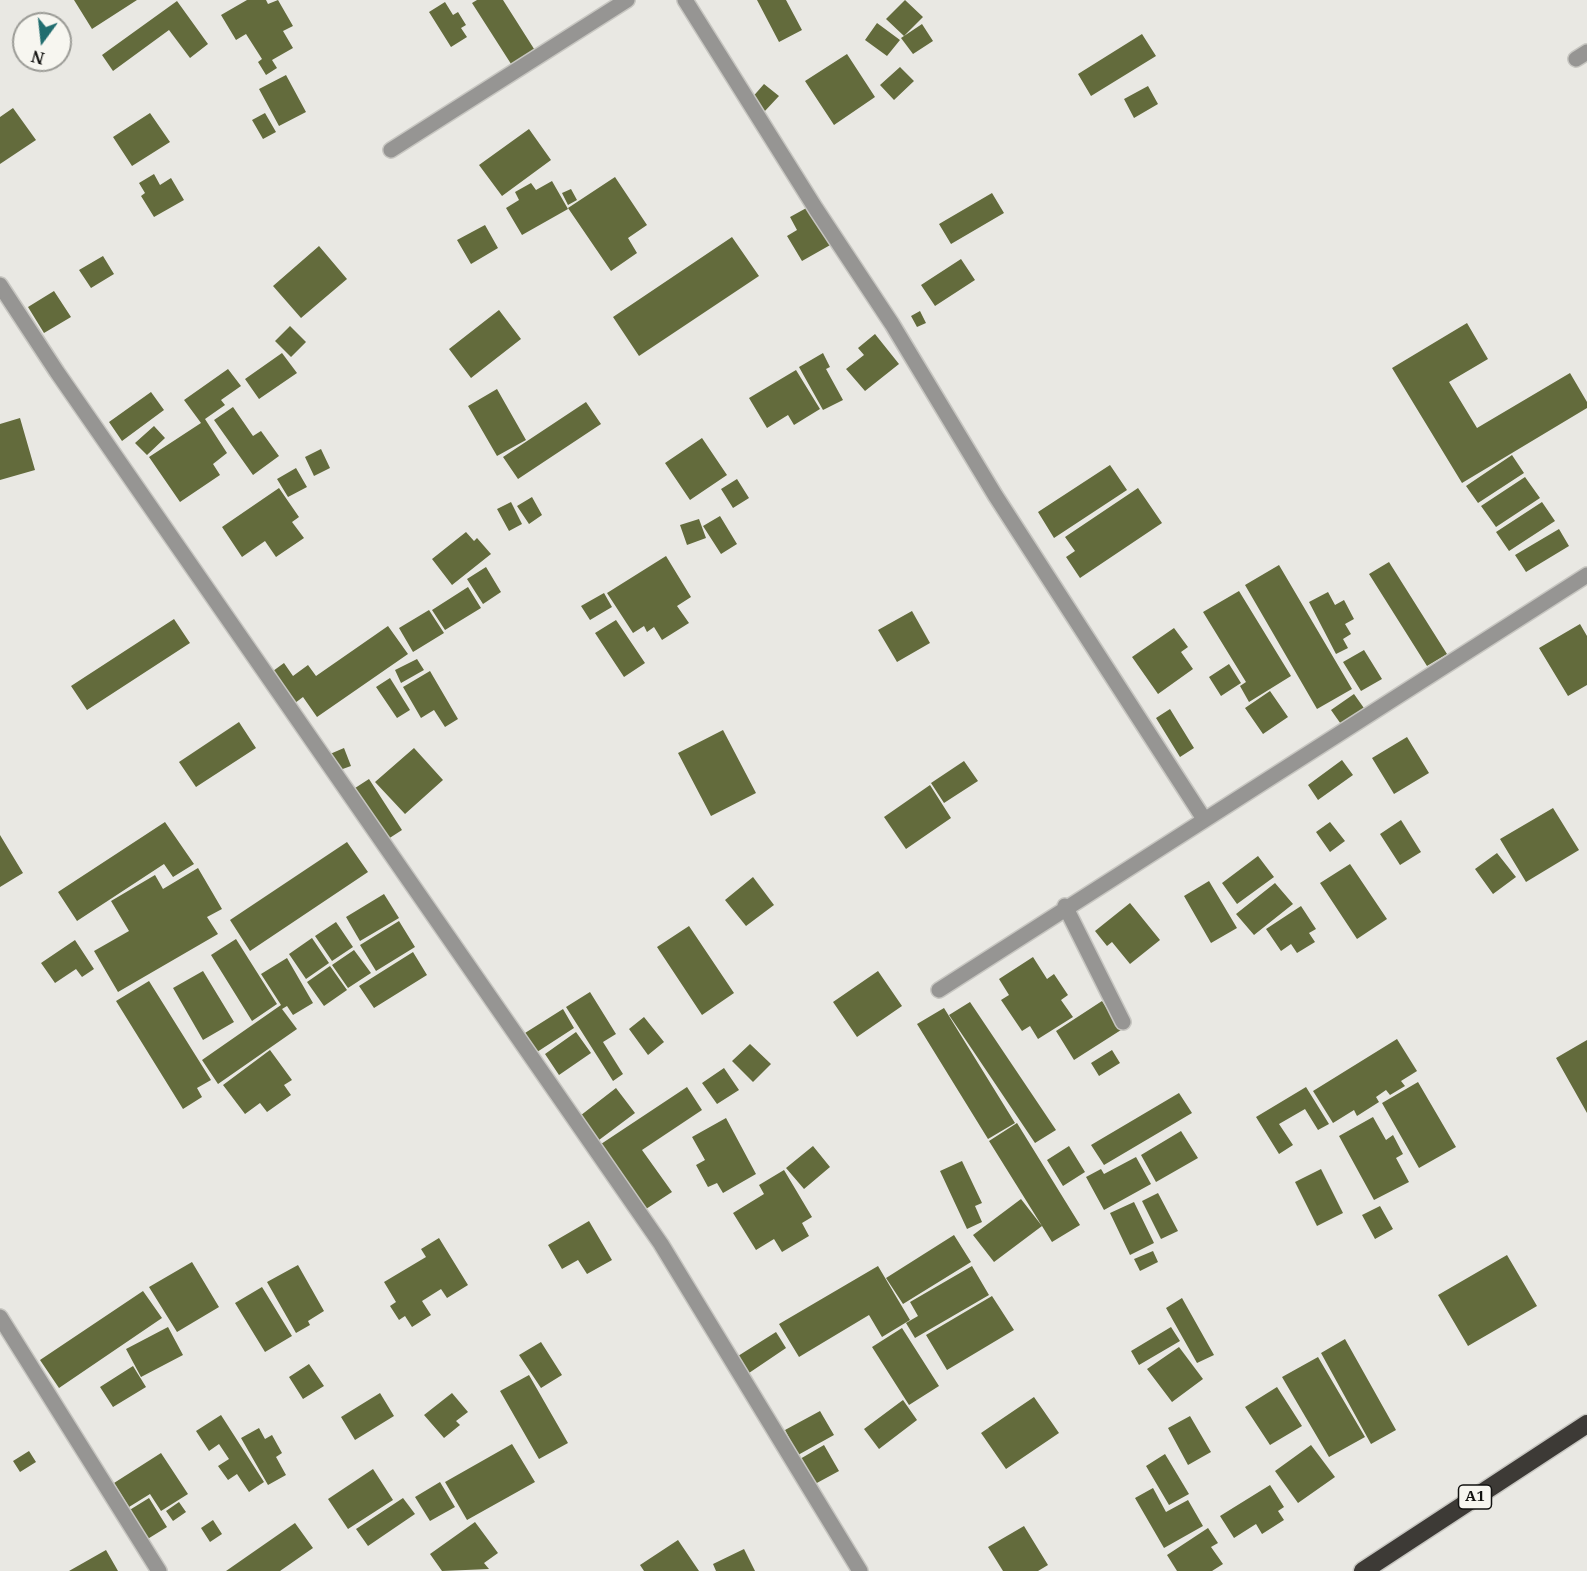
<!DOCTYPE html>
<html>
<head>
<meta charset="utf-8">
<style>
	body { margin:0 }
	#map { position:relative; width:1587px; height:1571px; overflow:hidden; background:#e9e8e3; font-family:"Noto Serif",serif }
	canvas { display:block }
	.north { position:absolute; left:12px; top:12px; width:60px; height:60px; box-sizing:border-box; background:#f7f6f0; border:2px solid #9b9b96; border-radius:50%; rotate:195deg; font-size:16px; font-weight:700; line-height:24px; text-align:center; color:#121210 }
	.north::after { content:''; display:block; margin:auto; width:21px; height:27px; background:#216d6f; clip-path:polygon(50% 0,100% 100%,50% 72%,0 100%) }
</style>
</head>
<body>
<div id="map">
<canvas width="1587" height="1571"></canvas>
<div class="north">N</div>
</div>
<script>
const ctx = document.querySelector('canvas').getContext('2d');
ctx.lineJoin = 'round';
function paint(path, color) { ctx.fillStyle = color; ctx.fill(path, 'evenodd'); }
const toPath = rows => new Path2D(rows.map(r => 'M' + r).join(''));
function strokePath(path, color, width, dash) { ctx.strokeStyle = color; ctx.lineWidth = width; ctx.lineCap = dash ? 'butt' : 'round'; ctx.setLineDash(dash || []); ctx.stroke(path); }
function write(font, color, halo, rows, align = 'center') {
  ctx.font = font + ' "Noto Serif",serif'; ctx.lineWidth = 5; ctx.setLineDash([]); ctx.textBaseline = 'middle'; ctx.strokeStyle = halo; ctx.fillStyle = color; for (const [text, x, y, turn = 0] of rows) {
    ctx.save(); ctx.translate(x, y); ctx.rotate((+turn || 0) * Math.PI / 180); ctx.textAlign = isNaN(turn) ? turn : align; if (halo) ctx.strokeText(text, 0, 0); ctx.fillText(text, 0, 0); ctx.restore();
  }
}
paint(toPath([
	[74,0,137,0,92,29],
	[247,0,266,0,268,4,278,0,293,26,283,31,293,48,272,60,277,68,266,75,258,62,262,59,246,34,236,40,221,15],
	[477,0,503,0,536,52,513,67,472,3],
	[757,0,786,0,802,30,779,42],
	[905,0,923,17,904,36,922,24,933,41,913,54,901,38,904,36,886,19],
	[177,1,208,44,190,58,169,30,113,71,102,55],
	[445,2,453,15,458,12,466,25,461,28,467,37,451,47,429,12],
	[877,23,900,40,887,56,865,40],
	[1142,34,1156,56,1091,96,1078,74],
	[847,54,875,97,834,125,805,81],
	[900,67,914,81,894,100,880,85],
	[286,75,306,112,279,126,259,89],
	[764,84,779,96,764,112,750,100],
	[1148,86,1158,104,1134,118,1124,99],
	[13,108,36,140,0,164,0,117],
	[150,113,170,142,132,166,113,137],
	[265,113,276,132,263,139,252,120],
	[529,129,551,160,502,196,479,165],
	[154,174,160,185,171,178,184,200,154,217,141,196,145,193,139,183],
	[615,177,647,225,628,238,637,253,611,271,568,208],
	[552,181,568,209,522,235,506,208,519,200,515,192,531,183,536,190],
	[571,189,577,200,568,205,562,193],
	[992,193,1004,213,951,244,939,224],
	[810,206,832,244,802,261,787,236,797,230,790,217],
	[485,225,498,248,471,264,457,240],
	[732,237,759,276,639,356,613,317],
	[319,246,347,279,301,318,273,286],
	[103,256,114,274,91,288,79,270],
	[961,259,975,280,935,306,921,285],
	[54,291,71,317,44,333,28,307],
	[499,310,521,339,471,378,449,349],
	[920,311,926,323,917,327,911,316],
	[1467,323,1488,359,1449,382,1477,428,1570,373,1587,402,1587,408,1462,483,1392,368],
	[290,326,306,342,291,357,275,341],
	[875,334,899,364,865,391,846,369,864,355,858,348],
	[282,353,297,373,259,399,245,379],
	[823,353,830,367,826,369,843,400,823,410,799,367],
	[228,369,241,386,221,400,225,405,205,419,227,453,213,464,220,475,180,502,149,457,201,423,184,400],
	[796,370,820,409,794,425,788,415,767,428,749,398],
	[497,389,526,440,497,456,468,406],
	[151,392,164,410,122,441,109,422],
	[586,402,601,424,518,479,503,457],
	[233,407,253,436,261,431,279,456,253,475,214,420],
	[20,418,35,470,0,480,0,424],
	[154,426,165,438,147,455,135,443],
	[702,438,727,475,690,500,665,463],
	[321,449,330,468,314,476,305,457],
	[1512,455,1524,473,1478,503,1466,486],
	[1110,465,1127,490,1054,538,1038,512],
	[296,468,307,487,288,497,277,479],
	[1525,477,1540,498,1496,527,1481,506],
	[737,479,749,498,733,508,721,489],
	[279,488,299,517,292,522,304,538,276,557,265,541,242,557,222,527],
	[1138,488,1162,523,1080,578,1066,557,1075,551,1065,537],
	[532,497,542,515,529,524,517,506],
	[511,502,522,524,509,531,497,509],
	[1542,502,1555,521,1509,551,1496,532],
	[720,516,737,544,721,554,703,526],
	[699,519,706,538,687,545,680,525],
	[1559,529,1569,546,1526,572,1515,555],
	[466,532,474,541,477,538,491,554,452,585,432,559],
	[666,556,691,597,677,606,689,623,662,640,654,627,647,632,644,626,633,633,607,593],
	[1389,562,1447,654,1427,666,1369,574],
	[1279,565,1352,689,1317,709,1245,585],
	[486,567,501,592,483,604,467,579],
	[468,587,481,608,445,630,432,610],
	[1239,591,1291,676,1249,702,1240,686,1246,682,1203,612],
	[1328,592,1335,605,1344,600,1354,619,1345,624,1351,634,1343,639,1348,648,1336,654,1309,602],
	[604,593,612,607,590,620,581,606],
	[429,610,444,633,413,652,399,628],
	[912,611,930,643,897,662,878,630],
	[174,619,190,643,87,710,71,686],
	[616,620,645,663,624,677,595,633],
	[1580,624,1587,636,1587,685,1568,696,1539,648],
	[388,626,408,654,317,717,303,697,295,703,273,671,284,663,293,676,308,665,316,676],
	[1174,628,1188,647,1181,652,1193,669,1158,694,1132,657],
	[1364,650,1382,679,1361,691,1343,662],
	[417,659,424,670,401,683,395,670],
	[1229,664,1241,683,1221,696,1209,677],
	[430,671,458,719,445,727,434,710,421,718,403,687],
	[390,678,410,710,397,718,376,687],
	[1270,691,1288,717,1263,734,1245,708],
	[1354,694,1366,711,1343,727,1331,710],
	[1170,709,1194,748,1180,757,1156,718],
	[239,722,256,748,196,787,179,762],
	[723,730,756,793,711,816,678,753],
	[1407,737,1429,773,1394,794,1372,758],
	[344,748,351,766,337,771,330,754],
	[414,748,443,780,405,814,375,782],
	[1342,760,1353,775,1318,800,1308,785],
	[964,761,978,781,944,803,931,783],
	[369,779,402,830,385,841,352,790],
	[930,785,951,818,906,849,884,817],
	[1553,808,1579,850,1526,882,1500,839],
	[1401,820,1421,852,1400,865,1380,834],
	[165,822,194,864,173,877,164,864,77,921,58,892],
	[1330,822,1345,841,1330,852,1316,832],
	[0,835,23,873,0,887],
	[347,842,368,872,250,951,230,920],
	[1497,853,1516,877,1493,894,1475,869],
	[1258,856,1274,877,1237,904,1222,883],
	[1350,864,1387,919,1357,939,1320,883],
	[198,868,222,909,207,917,218,934,118,992,94,951,129,931,111,901,155,875,163,889],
	[753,877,774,905,746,926,725,900],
	[1209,881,1237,928,1211,943,1184,896],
	[1275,883,1293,904,1254,935,1236,914],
	[384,894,399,918,360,941,346,917],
	[1130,903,1160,940,1130,964,1112,942,1107,946,1095,931],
	[1301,906,1316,929,1309,933,1315,942,1297,953,1291,944,1281,951,1266,929],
	[399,921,415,947,376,971,360,945],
	[336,922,353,947,332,961,315,936],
	[689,926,734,993,702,1015,657,947],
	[312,938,329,963,306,979,289,954],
	[236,939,277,1004,252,1021,211,955],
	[75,940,94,969,82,977,76,969,55,983,41,963],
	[354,950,371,973,348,988,332,965],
	[413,952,427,975,374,1008,359,986],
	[1033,957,1047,979,1054,974,1068,995,1061,1000,1073,1017,1038,1039,1030,1026,1022,1031,1001,1000,1009,995,999,979],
	[287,958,313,1003,293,1015,287,1006,282,1009,297,1029,218,1084,202,1060,281,1005,261,974],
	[330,966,347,990,324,1006,307,982],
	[203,971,234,1022,203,1040,173,988],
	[878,971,902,1006,857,1037,833,1002],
	[149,981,211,1080,197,1088,202,1097,183,1109,116,1001],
	[590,992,616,1034,603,1042,623,1074,613,1081,566,1007],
	[1102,1001,1121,1030,1074,1060,1056,1031],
	[970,1002,1056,1130,1035,1143,949,1015],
	[944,1008,1015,1123,988,1139,917,1024],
	[563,1009,574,1028,537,1052,525,1033],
	[644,1017,664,1042,648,1055,629,1029],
	[576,1032,591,1053,559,1075,545,1054],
	[1397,1039,1417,1071,1401,1081,1405,1086,1390,1095,1386,1090,1376,1097,1379,1102,1357,1116,1354,1110,1333,1123,1313,1091],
	[1587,1040,1587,1113,1556,1058],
	[750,1044,771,1064,753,1082,732,1061],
	[270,1050,292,1080,284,1085,291,1095,267,1112,260,1103,245,1114,223,1085],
	[1112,1050,1120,1063,1099,1076,1091,1063],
	[724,1068,739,1090,717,1104,702,1083],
	[1418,1082,1456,1147,1419,1168,1382,1103],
	[687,1087,702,1110,642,1150,672,1192,646,1209,601,1144],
	[1306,1087,1329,1124,1318,1130,1305,1109,1279,1124,1293,1145,1279,1154,1256,1117],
	[616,1088,635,1113,595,1143,576,1119],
	[1179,1093,1192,1113,1104,1165,1091,1145],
	[1373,1117,1386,1140,1393,1135,1403,1154,1396,1158,1409,1182,1374,1200,1339,1136],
	[726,1118,756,1174,723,1193,717,1183,708,1187,696,1165,705,1160,692,1137],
	[1017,1123,1080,1225,1052,1242,989,1141],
	[1181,1131,1198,1158,1156,1182,1141,1155],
	[813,1146,830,1167,804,1189,786,1168],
	[1069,1146,1085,1172,1063,1186,1047,1160],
	[1136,1157,1151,1184,1104,1210,1086,1177,1101,1169,1104,1174],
	[962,1161,982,1203,975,1206,982,1222,967,1229,940,1171],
	[1321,1169,1343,1213,1317,1226,1295,1182],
	[784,1170,812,1217,802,1223,809,1236,782,1252,774,1239,756,1250,733,1213,764,1194,759,1185],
	[1158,1193,1178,1231,1161,1239,1142,1201],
	[1021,1199,1042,1226,994,1262,973,1235],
	[1134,1202,1154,1243,1130,1255,1110,1213],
	[1380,1206,1393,1229,1375,1239,1362,1215],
	[589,1221,612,1260,587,1274,578,1260,562,1269,548,1245],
	[954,1235,971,1262,903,1304,886,1278],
	[439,1238,468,1285,447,1298,441,1289,422,1301,431,1315,412,1327,405,1316,399,1320,390,1306,396,1302,384,1282,426,1257,421,1249],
	[1153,1251,1158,1262,1140,1271,1134,1259],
	[1507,1255,1537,1306,1468,1346,1438,1295],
	[192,1262,219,1307,177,1332,149,1287],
	[298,1265,324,1311,308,1321,310,1325,296,1333,267,1282],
	[878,1266,910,1320,882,1337,869,1315,799,1357,779,1324],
	[972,1266,989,1295,915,1338,906,1323,918,1316,910,1302],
	[262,1287,292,1336,265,1352,235,1303],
	[143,1291,162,1318,59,1388,40,1360],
	[992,1296,1014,1330,947,1370,926,1335],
	[1182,1298,1214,1355,1197,1363,1166,1308],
	[168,1327,183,1355,141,1377,126,1349],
	[1171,1327,1180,1341,1139,1365,1131,1351],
	[902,1328,939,1386,909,1405,872,1347],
	[776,1332,786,1348,749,1373,738,1356],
	[1345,1339,1396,1430,1371,1444,1321,1353],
	[541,1342,562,1375,541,1388,519,1355],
	[1179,1347,1203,1379,1172,1402,1147,1369],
	[1318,1357,1365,1437,1329,1457,1282,1377],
	[309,1364,324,1386,303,1399,289,1377],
	[133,1366,146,1387,113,1407,100,1387],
	[529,1375,568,1443,539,1459,500,1391],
	[1277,1387,1302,1426,1270,1445,1245,1407],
	[380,1393,394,1416,355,1440,341,1417],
	[452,1393,468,1412,456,1421,460,1425,444,1438,424,1415],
	[1034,1397,1059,1433,1006,1469,981,1433],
	[903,1400,917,1420,879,1449,864,1429],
	[820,1411,834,1435,798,1455,785,1430],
	[221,1415,264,1482,249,1492,237,1474,228,1480,218,1466,229,1459,219,1444,209,1451,196,1431],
	[1190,1416,1211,1452,1188,1465,1168,1428],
	[259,1428,265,1439,272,1435,282,1453,276,1457,286,1475,268,1485,241,1438],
	[512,1444,535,1482,467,1520,445,1482],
	[824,1445,839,1471,815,1484,800,1459],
	[1311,1445,1335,1477,1298,1503,1275,1471],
	[29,1451,36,1462,20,1472,13,1461],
	[161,1453,188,1494,161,1511,150,1494,129,1507,114,1483],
	[1165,1454,1189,1494,1169,1505,1146,1466],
	[373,1469,393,1500,348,1529,328,1499],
	[440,1482,455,1507,430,1521,415,1497],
	[1270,1485,1284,1507,1278,1511,1284,1520,1262,1534,1256,1524,1234,1538,1220,1516],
	[1153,1488,1166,1512,1188,1500,1203,1526,1164,1548,1135,1498],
	[149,1498,167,1527,146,1540,128,1511],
	[403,1498,415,1514,368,1546,356,1529],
	[179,1502,186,1512,173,1521,166,1511],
	[213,1520,222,1534,210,1542,201,1528],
	[475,1522,498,1553,484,1563,489,1569,442,1571,430,1554],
	[295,1523,313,1548,280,1571,226,1571],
	[1024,1526,1048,1565,1038,1571,1003,1571,988,1547],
	[1208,1528,1218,1543,1211,1547,1223,1564,1212,1571,1177,1571,1167,1555],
	[678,1540,699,1571,644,1571,640,1565],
	[744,1549,755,1571,716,1571,713,1564],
	[106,1550,118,1571,69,1571]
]), '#636b3c');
const street = toPath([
	[685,0,816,209,892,324,995,495,1204,819],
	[1576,59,1587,52],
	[391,150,627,0],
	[0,285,57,372,661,1244,860,1571],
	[1065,906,1123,1022],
	[939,990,1587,575],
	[0,1317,159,1571]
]);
const highway = toPath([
	[1363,1571,1587,1424]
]);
strokePath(street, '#c7c6c1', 18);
strokePath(highway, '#c7c6c1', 21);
strokePath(street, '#969593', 15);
strokePath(highway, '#3d3a36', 18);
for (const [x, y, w] of [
	[1475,1497,33]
]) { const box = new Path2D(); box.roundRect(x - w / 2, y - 12, w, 24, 4.5); ctx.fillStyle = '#f7f6f0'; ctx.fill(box); strokePath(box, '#121210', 1.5); }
write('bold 15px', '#121210', null, [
	["A1",1475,1497]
]);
</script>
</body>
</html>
